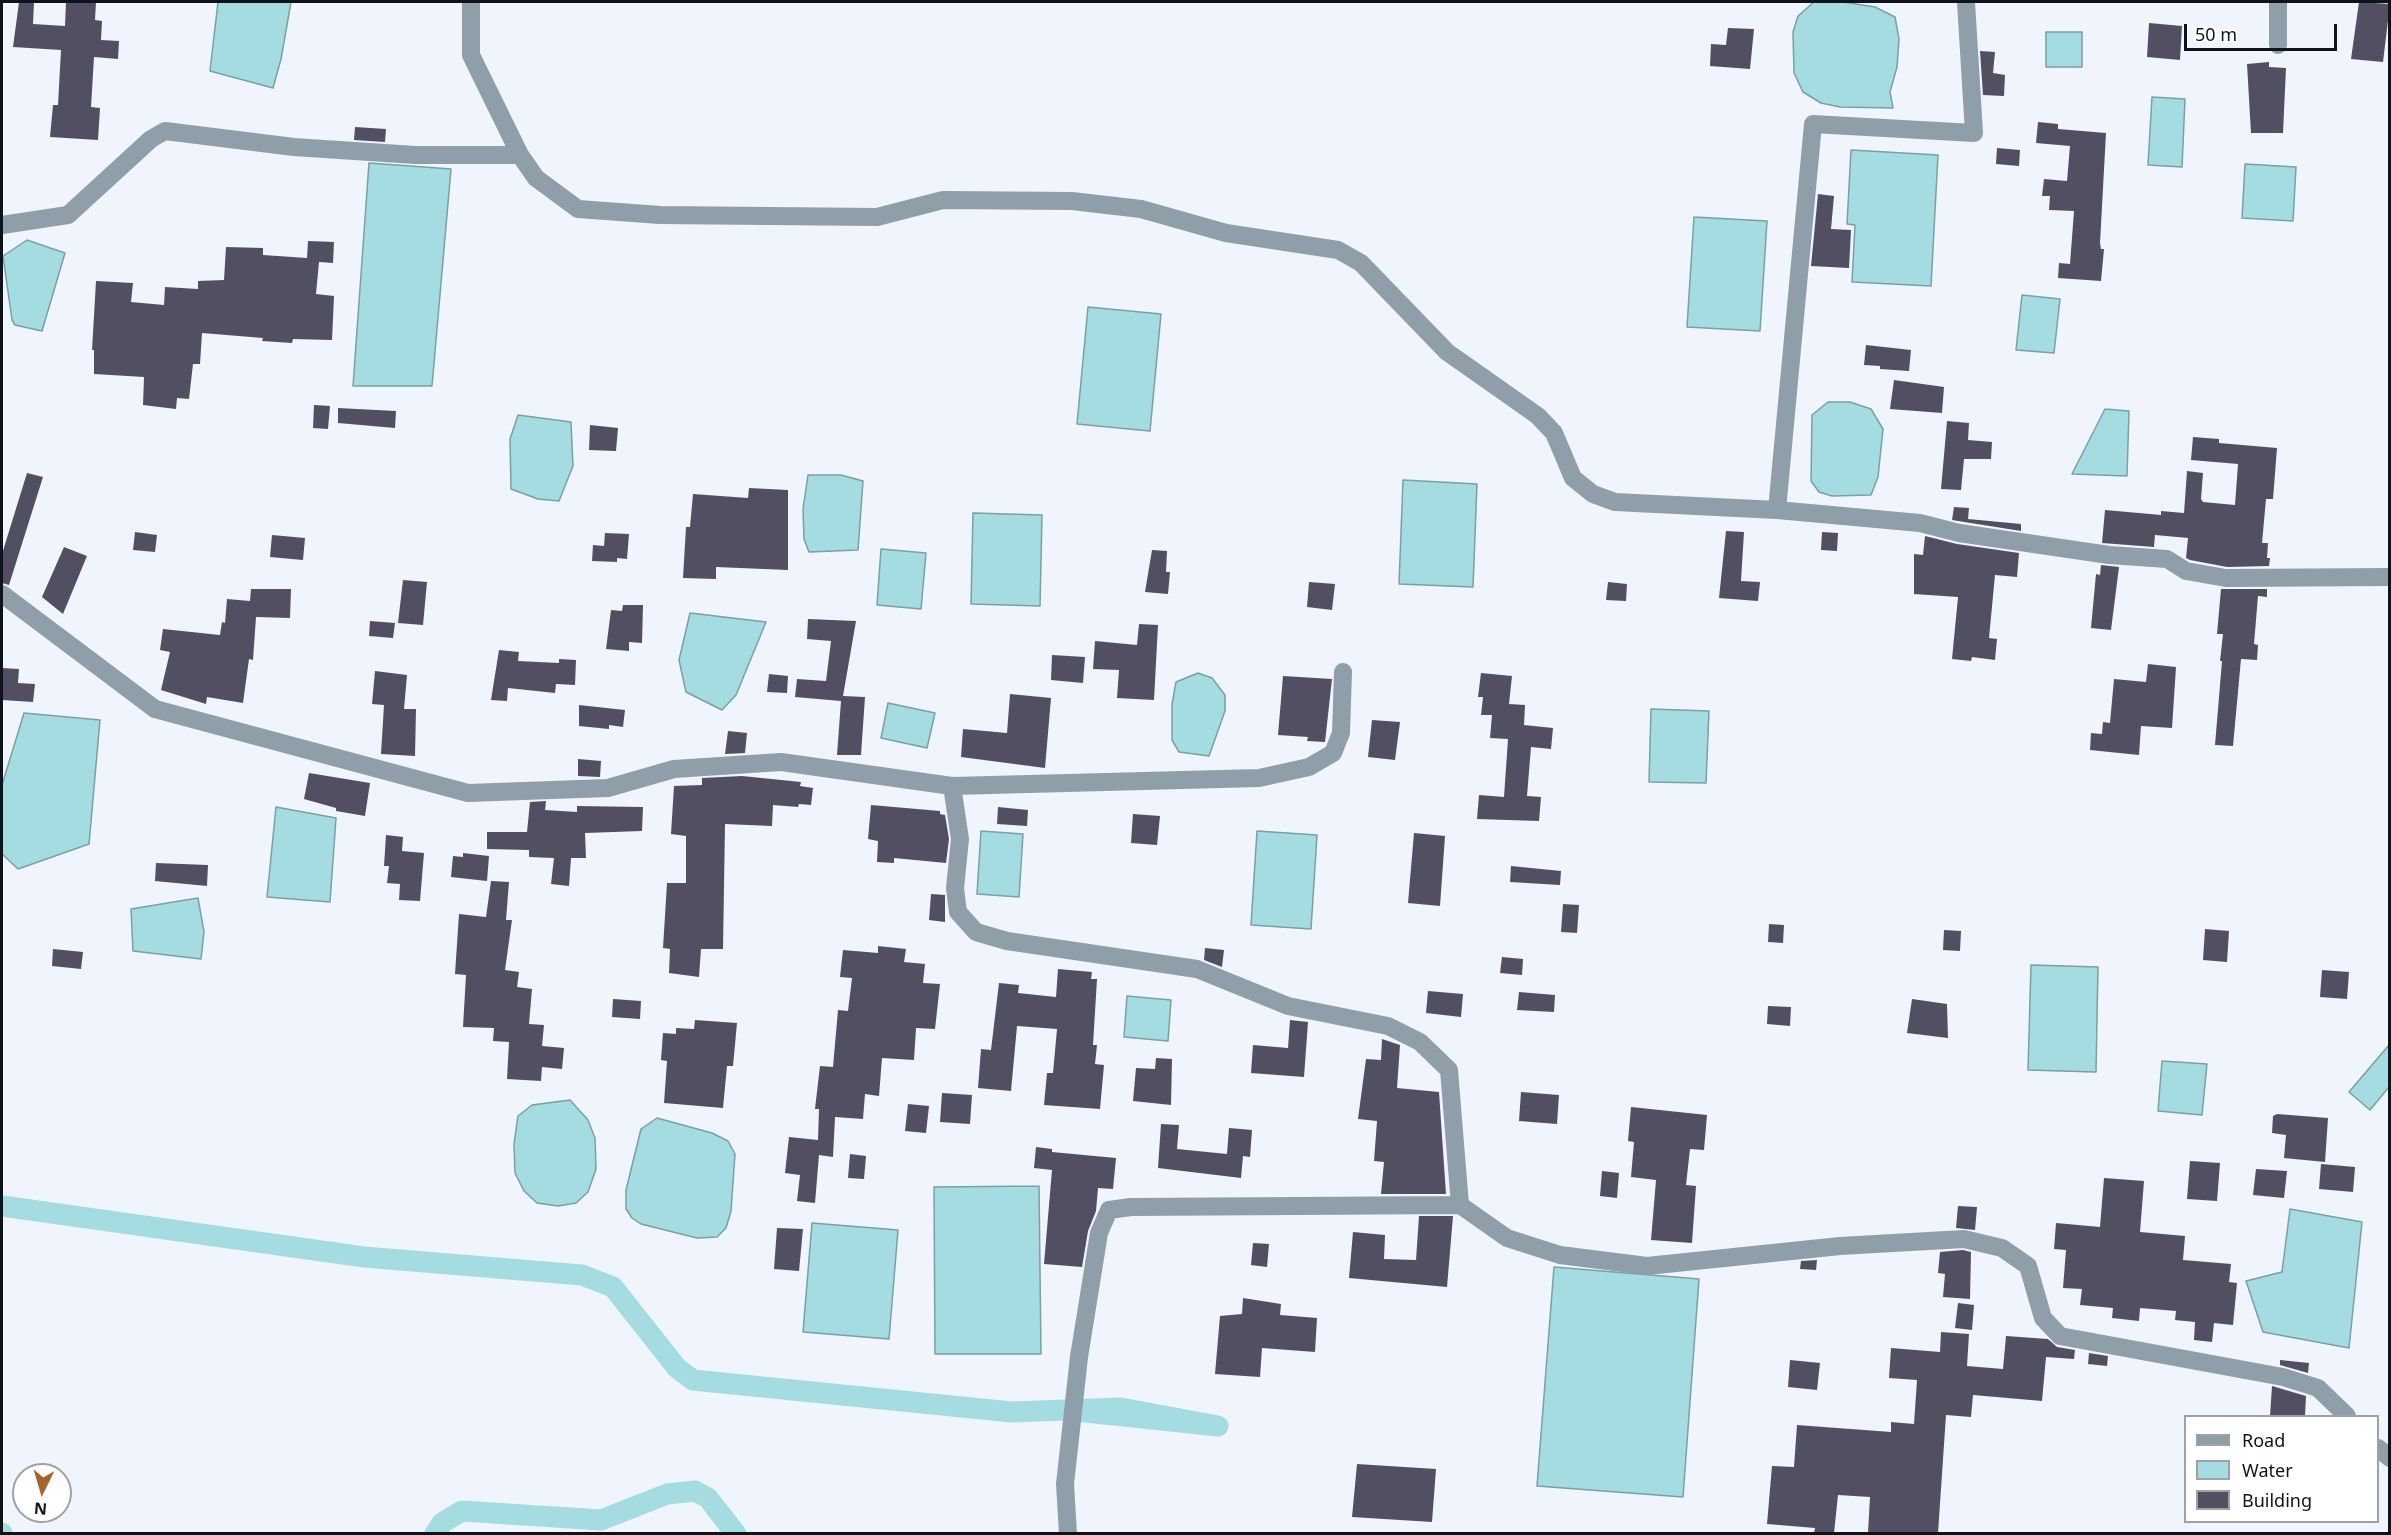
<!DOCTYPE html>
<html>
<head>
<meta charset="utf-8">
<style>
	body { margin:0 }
	#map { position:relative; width:2391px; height:1535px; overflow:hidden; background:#f0f4fd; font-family:"Noto Sans",sans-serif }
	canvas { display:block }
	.frame { position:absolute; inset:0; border:3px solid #0f131a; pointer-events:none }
	.legend { position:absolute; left:2184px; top:1415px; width:195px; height:108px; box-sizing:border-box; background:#fff; border:2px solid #9fa1a3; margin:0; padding:8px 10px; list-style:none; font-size:18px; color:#0f131a }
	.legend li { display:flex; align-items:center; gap:12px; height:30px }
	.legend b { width:30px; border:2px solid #9fa1a3 }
	.north { position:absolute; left:12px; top:1463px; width:60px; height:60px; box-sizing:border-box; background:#fff; border:2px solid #9fa1a3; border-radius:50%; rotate:185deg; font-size:16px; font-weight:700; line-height:24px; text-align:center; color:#0f131a }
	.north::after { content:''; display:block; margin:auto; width:21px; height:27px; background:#a56330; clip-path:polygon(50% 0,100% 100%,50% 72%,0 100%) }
	.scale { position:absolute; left:2184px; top:24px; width:153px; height:27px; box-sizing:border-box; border:3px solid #0f131a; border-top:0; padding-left:8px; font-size:18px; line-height:21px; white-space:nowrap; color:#0f131a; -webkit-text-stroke:4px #fff; paint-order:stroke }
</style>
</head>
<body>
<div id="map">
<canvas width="2391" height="1535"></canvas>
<div class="frame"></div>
<ul class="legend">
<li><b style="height:8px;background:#8e9faa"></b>Road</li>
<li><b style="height:16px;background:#a5dce1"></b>Water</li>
<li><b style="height:16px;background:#534f62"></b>Building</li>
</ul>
<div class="north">N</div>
<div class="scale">50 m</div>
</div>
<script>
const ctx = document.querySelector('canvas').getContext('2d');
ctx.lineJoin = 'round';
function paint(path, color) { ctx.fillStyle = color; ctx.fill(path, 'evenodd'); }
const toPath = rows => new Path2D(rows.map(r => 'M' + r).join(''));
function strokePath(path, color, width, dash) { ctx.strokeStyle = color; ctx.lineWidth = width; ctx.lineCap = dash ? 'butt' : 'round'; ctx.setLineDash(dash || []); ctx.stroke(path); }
const water = toPath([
	[218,2,291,2,281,59,273,88,210,71,218,2],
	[1814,2,1843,2,1875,7,1895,17,1899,39,1897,67,1890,92,1893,108,1840,107,1821,103,1803,92,1794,73,1793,32,1798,16,1814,2],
	[2046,32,2082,32,2082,67,2046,67,2046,32],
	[2152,97,2185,99,2182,167,2148,165,2152,97],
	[1851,150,1938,155,1931,286,1852,282,1855,225,1847,224,1851,150],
	[369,163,451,169,432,386,353,386,369,163],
	[2245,164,2296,167,2293,221,2242,218,2245,164],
	[1694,217,1767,221,1760,331,1687,327,1694,217],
	[27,240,65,253,42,331,15,325,12,320,3,256,27,240],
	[2022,295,2060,299,2054,353,2016,350,2022,295],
	[1088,307,1161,314,1150,431,1077,424,1088,307],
	[1828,402,1850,402,1871,409,1883,429,1878,477,1871,495,1832,496,1819,492,1811,481,1812,415,1828,402],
	[2105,409,2129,411,2127,476,2072,474,2105,409],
	[518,415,571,422,573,466,559,501,538,499,511,489,510,439,518,415],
	[808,475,841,475,863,481,858,550,809,552,804,539,803,509,808,475],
	[1403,480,1477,484,1473,587,1399,584,1403,480],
	[973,513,1042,515,1040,606,971,604,973,513],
	[881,549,926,553,921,609,877,605,881,549],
	[690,613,766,622,736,695,722,710,686,692,679,660,690,613],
	[1198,673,1212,678,1225,695,1225,711,1209,756,1179,752,1172,740,1172,704,1176,682,1198,673],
	[888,703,935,713,927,748,881,738,888,703],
	[1651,709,1709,711,1706,783,1649,782,1651,709],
	[24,713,100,720,89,844,18,869,2,854,2,785,24,713],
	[276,807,336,818,330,902,267,897,276,807],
	[981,831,1023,834,1019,897,977,894,981,831],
	[1257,831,1317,835,1311,929,1251,925,1257,831],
	[198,898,204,932,201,959,133,951,131,909,198,898],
	[2031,965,2098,967,2096,1072,2028,1070,2031,965],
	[1127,996,1171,1000,1168,1041,1124,1037,1127,996],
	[2389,1045,2389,1087,2370,1110,2349,1092,2389,1045],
	[2162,1061,2207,1064,2202,1115,2158,1111,2162,1061],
	[570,1100,588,1120,595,1138,596,1169,588,1192,576,1203,558,1206,537,1203,524,1191,515,1173,514,1144,518,1116,532,1105,570,1100],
	[657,1118,712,1133,728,1141,735,1154,731,1211,726,1228,717,1237,697,1238,641,1224,632,1218,626,1209,626,1190,641,1129,657,1118],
	[1039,1186,1041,1354,935,1354,934,1187,1039,1186],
	[2290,1209,2362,1222,2349,1348,2263,1332,2246,1281,2282,1272,2290,1209],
	[812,1223,898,1230,889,1339,803,1332,812,1223],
	[1554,1267,1699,1279,1683,1497,1537,1486,1554,1267]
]);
paint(water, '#a5dce1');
strokePath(water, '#78a0a5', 1.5);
strokePath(toPath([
	[2,1206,364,1257,582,1275,613,1287,677,1368,693,1380,1012,1412,1121,1408,1218,1426,1067,1410],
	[2,1533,2,1534],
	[435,1534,442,1523,462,1511,601,1520,667,1494,695,1491,708,1498,736,1534]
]), '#a5dce1', 21);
paint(toPath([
	[19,2,34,2,33,24,65,26,66,2,96,2,95,20,102,21,101,40,119,41,118,59,94,57,91,107,100,108,98,140,50,137,53,105,58,105,61,50,13,47],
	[2359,2,2390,4,2383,62,2351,59],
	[2149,23,2182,26,2180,60,2147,57],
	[1728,28,1754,29,1750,69,1710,66,1711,44,1726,45],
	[1980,51,1995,52,1993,73,2005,75,2004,96,1983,95],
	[2269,62,2269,67,2286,68,2283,133,2251,133,2247,64],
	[2038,122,2058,124,2058,129,2106,133,2100,243,2101,249,2104,249,2101,281,2058,278,2059,263,2070,264,2074,211,2049,210,2050,196,2042,196,2044,179,2067,181,2070,146,2036,143],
	[355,127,386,129,385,142,354,140],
	[1997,148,2020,150,2019,166,1996,164],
	[1818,194,1834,196,1831,229,1851,230,1849,268,1811,266],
	[308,241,334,242,333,263,319,262,316,294,334,296,332,340,293,339,292,343,262,341,263,338,202,333,200,364,193,364,189,399,177,398,176,409,143,405,144,377,94,374,94,350,92,350,96,281,133,283,131,302,164,305,165,287,198,289,198,281,224,280,226,247,263,248,263,255,307,258],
	[1866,345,1911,350,1909,371,1880,369,1880,366,1864,365],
	[1894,380,1944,387,1942,413,1890,409],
	[314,405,330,406,328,429,313,428],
	[338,408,396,411,395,428,338,423],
	[1947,421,1969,423,1968,440,1992,442,1991,459,1964,459,1961,490,1941,489],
	[590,425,618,428,616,451,589,450],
	[2193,437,2219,439,2219,443,2277,448,2273,499,2266,499,2262,543,2268,543,2267,558,2270,558,2269,566,2227,567,2190,560,2186,558,2188,538,2155,535,2154,547,2102,543,2105,510,2161,515,2161,511,2184,513,2187,471,2203,473,2201,499,2203,502,2235,505,2238,464,2191,460],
	[27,473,43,477,9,585,2,583,2,554],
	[749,488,788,490,788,570,716,567,716,579,683,578,686,527,690,527,693,494,748,498],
	[1954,507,1969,508,1968,519,2021,524,2021,531,1952,520],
	[1726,531,1744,532,1741,581,1760,582,1758,601,1719,598],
	[135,532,157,535,155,552,133,550],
	[1822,532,1838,533,1837,551,1821,550],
	[605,533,629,534,627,559,617,558,617,562,592,561,593,545,604,546],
	[272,535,305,538,303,560,270,557],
	[1925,536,1957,544,2019,553,2017,577,1995,575,1989,638,1997,639,1995,660,1972,657,1971,661,1952,659,1958,597,1914,594,1914,554,1923,555],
	[64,547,87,556,63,614,42,597],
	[1152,550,1167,551,1166,572,1170,572,1168,594,1145,592],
	[2101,565,2119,567,2111,630,2091,628,2096,574,2100,575],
	[403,580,427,582,423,625,398,623],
	[1309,582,1335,584,1332,610,1307,607],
	[1608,582,1627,584,1626,601,1606,600],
	[251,589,291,589,290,618,256,617,253,660,249,659,243,703,207,697,206,704,161,690,170,652,160,650,163,629,220,635,222,622,225,623,227,599,250,601],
	[2221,589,2267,589,2267,597,2258,596,2254,644,2258,645,2257,660,2241,659,2233,746,2215,745,2222,661,2220,661,2223,634,2217,634],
	[623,605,643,605,642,643,629,642,629,651,606,649,611,610,622,611],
	[808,619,856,621,843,696,865,697,861,755,837,755,841,701,795,697,797,679,826,681,831,641,807,639],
	[370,621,395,623,393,638,369,636],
	[1139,624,1158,625,1154,700,1117,698,1119,670,1093,669,1095,641,1137,645],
	[499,650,519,652,518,661,559,663,559,659,576,660,575,685,556,684,555,693,508,688,507,701,491,700],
	[1052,655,1085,657,1083,683,1051,680],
	[2148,664,2176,667,2172,728,2141,726,2139,755,2090,750,2091,733,2102,734,2103,722,2110,723,2114,679,2146,682],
	[2,668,19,669,18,683,35,684,33,702,2,700],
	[375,671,407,675,404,709,416,709,415,756,381,754,384,705,372,704],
	[1481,673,1512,676,1509,704,1525,705,1524,725,1553,728,1551,749,1531,747,1527,796,1541,797,1539,821,1477,819,1479,795,1504,797,1508,739,1490,738,1492,715,1481,715,1483,697,1478,697],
	[769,674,788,676,787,693,767,692],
	[1283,676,1332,679,1325,742,1307,741,1308,737,1278,735],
	[1010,694,1051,698,1045,768,961,757,963,729,1007,733],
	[579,705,625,710,623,727,609,725,609,729,579,726],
	[1372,720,1400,722,1395,760,1368,757],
	[728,731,747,733,745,753,725,754],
	[578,759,601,761,600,777,578,776],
	[309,773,370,783,365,816,336,811,336,808,304,799],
	[742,776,801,782,800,786,813,788,811,805,799,804,798,807,773,805,772,826,725,824,723,949,701,949,699,977,669,973,670,949,663,948,667,883,686,883,686,836,671,834,674,786,702,785,702,778],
	[546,801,545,810,577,812,577,806,643,807,642,831,585,833,586,858,571,858,569,886,551,884,554,858,529,857,529,850,487,849,487,832,527,832,530,802],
	[871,805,940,811,940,814,945,815,949,839,946,863,894,858,894,863,877,862,878,841,868,839],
	[998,807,1028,810,1027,826,997,824],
	[1133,814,1160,816,1157,845,1131,843],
	[1414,833,1445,836,1440,906,1408,903],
	[386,835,403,837,402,851,424,853,420,901,399,900,400,884,387,883,389,866,384,866],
	[463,853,489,856,487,881,451,877,453,856,463,857],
	[156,863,208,865,207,886,155,881],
	[1511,866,1561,871,1560,885,1510,882],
	[491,881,509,882,506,920,512,920,505,970,519,972,517,987,532,989,529,1024,544,1025,542,1046,564,1048,562,1069,542,1067,541,1081,507,1079,509,1042,493,1041,494,1028,463,1027,466,975,455,974,459,914,486,917],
	[931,894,945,895,945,922,929,920],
	[1563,904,1579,905,1577,933,1561,932],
	[1769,924,1784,925,1783,943,1768,942],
	[2205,929,2229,931,2227,962,2203,960],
	[1944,930,1961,931,1960,951,1943,950],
	[878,946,906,949,904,962,925,964,923,983,940,984,935,1029,916,1028,914,1060,882,1058,879,1096,865,1094,863,1119,835,1117,833,1157,819,1155,815,1203,797,1201,800,1175,785,1173,789,1137,818,1140,819,1109,815,1109,820,1066,833,1067,838,1010,848,1011,852,978,840,977,843,950,878,953],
	[1205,948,1224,950,1222,967,1204,960],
	[53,949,83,952,81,969,52,966],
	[1502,957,1523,959,1522,975,1500,973],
	[1058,969,1092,972,1091,979,1097,979,1093,1045,1097,1045,1095,1064,1104,1065,1100,1109,1044,1105,1047,1073,1053,1073,1057,1029,1017,1026,1011,1091,978,1088,981,1049,991,1050,999,983,1019,985,1018,993,1056,997],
	[2322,970,2349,972,2347,999,2320,997],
	[1428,991,1463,994,1461,1017,1426,1013],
	[1519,992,1555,995,1554,1012,1517,1010],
	[613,999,641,1001,640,1019,612,1017],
	[1912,999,1947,1004,1948,1038,1907,1033],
	[1768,1006,1791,1007,1790,1026,1767,1024],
	[695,1020,737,1023,733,1066,727,1066,723,1108,664,1103,667,1061,661,1060,663,1033,676,1034,676,1028,694,1029],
	[1290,1020,1308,1022,1304,1077,1251,1073,1253,1045,1288,1048],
	[1382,1039,1400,1045,1397,1088,1439,1092,1446,1194,1381,1194,1384,1162,1374,1161,1377,1121,1358,1119,1366,1059,1381,1060],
	[1156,1058,1172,1059,1171,1105,1133,1101,1136,1068,1155,1069],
	[1521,1092,1559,1095,1557,1124,1519,1121],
	[942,1093,972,1095,970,1124,940,1122],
	[908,1104,929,1106,926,1133,905,1131],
	[1631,1107,1707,1115,1704,1150,1690,1149,1686,1185,1696,1186,1692,1243,1651,1240,1656,1180,1631,1177,1634,1142,1628,1141],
	[2277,1114,2328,1118,2325,1162,2284,1158,2286,1135,2272,1133,2273,1116],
	[1161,1124,1179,1125,1177,1149,1227,1154,1229,1128,1252,1130,1250,1157,1243,1156,1241,1178,1158,1168],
	[1036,1147,1052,1149,1052,1152,1116,1158,1113,1189,1098,1188,1096,1211,1088,1231,1082,1267,1044,1264,1052,1170,1034,1168],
	[850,1154,866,1156,864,1179,848,1178],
	[2190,1161,2220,1163,2217,1201,2187,1199],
	[2321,1164,2355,1167,2353,1192,2319,1189],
	[2256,1169,2287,1171,2284,1198,2253,1195],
	[1602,1171,1619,1173,1617,1198,1600,1196],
	[2104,1178,2144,1181,2140,1232,2185,1236,2183,1260,2231,1264,2229,1282,2237,1283,2233,1325,2214,1323,2212,1342,2194,1340,2195,1322,2175,1320,2176,1311,2140,1308,2139,1321,2112,1318,2113,1308,2080,1305,2082,1289,2063,1288,2066,1250,2054,1249,2056,1223,2100,1227],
	[1958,1206,1977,1207,1975,1230,1956,1228],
	[1419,1216,1453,1216,1447,1287,1349,1278,1353,1232,1385,1235,1384,1259,1416,1260],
	[777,1228,803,1229,799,1271,774,1269],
	[1253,1243,1269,1244,1267,1267,1251,1265],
	[1963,1250,1971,1252,1970,1299,1943,1297,1945,1274,1938,1273,1940,1252],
	[1817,1260,1816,1270,1800,1269,1801,1261],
	[1243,1298,1281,1304,1280,1315,1317,1318,1315,1352,1262,1348,1260,1377,1215,1374,1220,1316,1242,1314],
	[1958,1303,1974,1305,1972,1330,1955,1328],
	[1941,1332,1969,1334,1967,1366,2003,1369,2006,1336,2048,1339,2057,1347,2075,1350,2074,1359,2046,1357,2042,1401,1973,1395,1971,1417,1946,1415,1938,1533,1868,1533,1870,1497,1838,1495,1834,1533,1814,1533,1815,1528,1767,1524,1772,1466,1794,1467,1797,1425,1891,1432,1891,1422,1914,1424,1917,1380,1889,1378,1891,1348,1940,1352],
	[2089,1353,2108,1356,2107,1366,2088,1364],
	[1790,1360,1820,1363,1817,1390,1788,1387],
	[2280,1360,2309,1363,2308,1373,2280,1365],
	[2272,1386,2306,1396,2305,1416,2270,1416],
	[1357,1464,1436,1469,1432,1522,1352,1517]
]), '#534f62');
strokePath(toPath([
	[471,2,471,55,520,155,536,178,578,209,660,215,877,217,943,200,1072,201,1141,209,1226,233,1338,250,1361,263,1447,352,1538,416,1554,433,1573,478,1593,494,1615,502,1777,510,1920,523,1959,533,2109,555,2167,559,2186,571,2226,578,2390,577],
	[2278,45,2278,2],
	[2,225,68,215,151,139,165,131,294,147,415,155,520,155],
	[1777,510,1813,124,1974,133,1966,2],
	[2,594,155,709,468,793,608,788,674,769,781,762,952,786,960,839,955,888,958,912,976,932,1007,941,1197,969,1288,1006,1388,1026,1420,1042,1449,1070,1460,1205,1507,1238,1560,1255,1647,1266,1840,1246,1964,1239,2002,1248,2028,1266,2043,1318,2060,1336,2283,1377,2318,1388,2347,1416],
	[952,786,1259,778,1309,767,1333,753,1341,733,1343,672],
	[2378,1448,2390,1458],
	[1068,1534,1065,1484,1079,1357,1099,1233,1109,1210,1131,1207,1460,1205]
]), '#8e9faa', 18);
</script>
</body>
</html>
